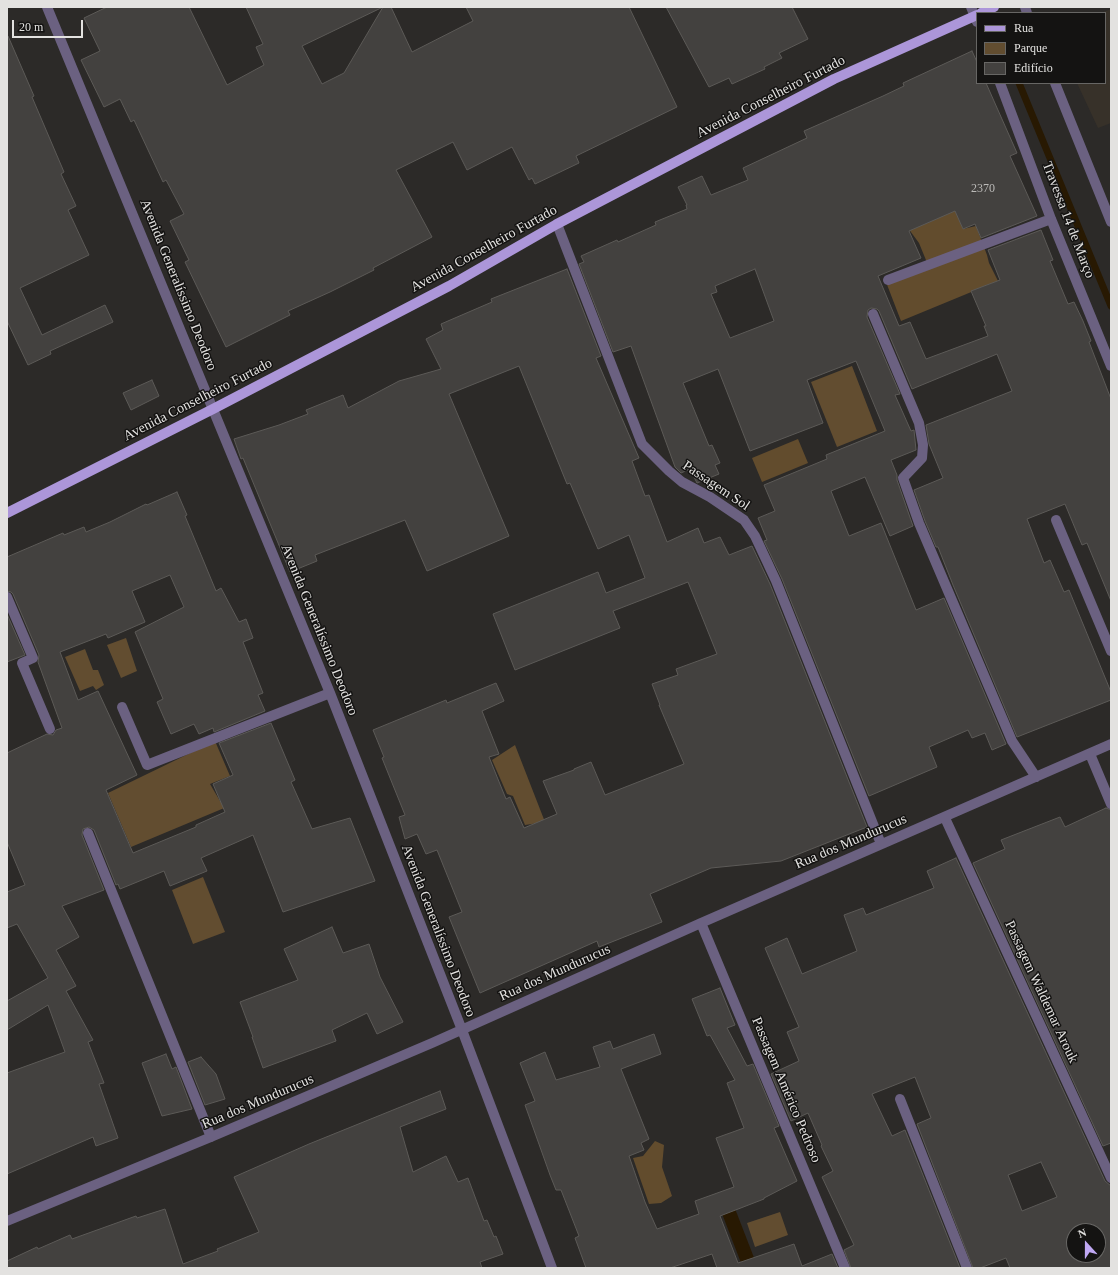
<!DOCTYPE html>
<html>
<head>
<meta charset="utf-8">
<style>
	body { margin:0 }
	#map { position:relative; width:1118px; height:1275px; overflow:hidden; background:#2c2a28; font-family:Georgia,serif }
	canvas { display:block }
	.frame { position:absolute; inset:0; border:8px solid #e3e2e0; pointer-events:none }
	.legend { position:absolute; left:976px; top:12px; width:130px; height:72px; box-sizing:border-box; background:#141312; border:1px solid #676664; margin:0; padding:5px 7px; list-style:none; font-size:12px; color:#e3e2e0 }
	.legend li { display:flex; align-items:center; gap:8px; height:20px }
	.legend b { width:20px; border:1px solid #676664 }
	.north { position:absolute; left:1066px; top:1223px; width:40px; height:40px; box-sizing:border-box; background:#141312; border:1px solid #676664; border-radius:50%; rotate:339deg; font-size:11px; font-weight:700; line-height:16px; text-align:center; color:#e3e2e0 }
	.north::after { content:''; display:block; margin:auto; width:14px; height:18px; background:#c0a8f3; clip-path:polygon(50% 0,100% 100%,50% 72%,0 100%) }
	.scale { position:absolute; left:12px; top:20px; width:71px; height:18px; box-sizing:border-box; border:2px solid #e3e2e0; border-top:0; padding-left:5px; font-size:12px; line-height:14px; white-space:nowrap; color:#e3e2e0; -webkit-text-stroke:3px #141312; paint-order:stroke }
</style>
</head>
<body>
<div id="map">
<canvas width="1118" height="1275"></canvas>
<div class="frame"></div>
<ul class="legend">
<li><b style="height:5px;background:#ac96d9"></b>Rua</li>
<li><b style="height:11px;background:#624d30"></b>Parque</li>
<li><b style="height:11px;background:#43413f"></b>Edifício</li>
</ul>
<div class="north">N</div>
<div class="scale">20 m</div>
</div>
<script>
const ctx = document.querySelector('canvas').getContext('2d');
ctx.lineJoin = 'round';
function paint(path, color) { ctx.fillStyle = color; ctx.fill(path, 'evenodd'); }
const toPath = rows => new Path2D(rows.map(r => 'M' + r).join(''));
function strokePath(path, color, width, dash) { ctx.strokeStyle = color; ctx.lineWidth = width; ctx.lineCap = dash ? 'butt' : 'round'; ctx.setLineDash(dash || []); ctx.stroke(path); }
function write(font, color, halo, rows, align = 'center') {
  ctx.font = font + ' Georgia,serif'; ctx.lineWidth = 3; ctx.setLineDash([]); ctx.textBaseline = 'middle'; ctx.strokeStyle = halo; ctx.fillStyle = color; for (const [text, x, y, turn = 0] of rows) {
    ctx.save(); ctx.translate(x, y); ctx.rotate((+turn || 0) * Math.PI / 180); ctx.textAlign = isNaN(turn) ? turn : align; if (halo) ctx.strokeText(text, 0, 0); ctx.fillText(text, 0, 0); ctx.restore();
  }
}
paint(toPath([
	[1111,9,1111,123,1098,128,1077,83,1105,83,1105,13,1101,13]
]), '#373129');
paint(toPath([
	[852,366,877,431,837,447,811,382],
	[126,638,137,671,121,678,107,645],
	[85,649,93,670,98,670,104,685,96,690,93,686,80,691,65,657],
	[215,741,230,776,210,784,220,801,237,794,241,801,131,847,108,793],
	[515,745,545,822,525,825,513,796,507,794,492,760],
	[203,877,225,932,193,944,172,890],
	[780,1212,788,1235,755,1247,747,1223]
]), '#624d30');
paint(toPath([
	[944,178,963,229,976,226,987,255,989,263,998,281,901,321,886,282,928,265,919,243,905,224],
	[798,439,808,463,762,482,752,458],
	[655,1141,664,1145,662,1167,672,1196,661,1203,649,1204,633,1158,643,1156]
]), '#624c2d');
paint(toPath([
	[734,1206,758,1268,743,1268,721,1211]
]), '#281902');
strokePath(toPath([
	[1019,83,1111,306]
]), '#281902', 7);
const building = toPath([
	[107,7,189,7,227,85,264,65,256,47,263,44,246,7,383,7,302,46,322,84,344,73,383,7,391,7,412,52,473,21,466,7,629,7,677,107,576,156,579,163,535,184,532,178,529,180,512,147,467,170,453,142,396,170,432,237,373,268,374,270,330,292,288,311,290,315,226,347,185,262,189,260,170,221,184,214,166,180,163,182,134,120,131,122,120,99,104,107,81,60,100,51,84,18,107,7],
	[666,7,792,7,808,39,779,53,782,58,764,67,765,69,732,84,729,78,709,87,666,7],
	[7,36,8,36,34,96,32,97,64,172,61,174,76,206,68,210,89,255,20,288,42,335,105,305,113,322,50,351,51,354,28,365,7,321,7,36],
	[972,51,977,62,977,83,986,83,1017,153,1010,156,1037,216,981,238,975,224,963,229,955,211,909,231,921,258,878,276,899,326,910,322,926,359,988,336,984,326,986,326,971,291,1000,280,988,250,1041,230,1053,260,1050,261,1068,304,1074,302,1083,321,1091,341,1089,342,1111,399,1111,601,1087,543,1082,545,1065,504,1027,519,1044,563,1050,560,1064,592,1069,590,1111,692,1111,700,1017,737,953,585,938,547,936,547,925,521,914,490,943,478,929,444,926,425,1012,391,997,354,912,389,879,311,877,309,871,308,868,310,867,317,900,394,895,395,911,431,914,430,916,450,891,460,897,475,897,480,913,526,890,536,865,477,831,491,849,536,881,523,916,610,944,598,1006,744,992,750,985,733,972,738,968,730,929,747,937,767,869,796,782,579,764,541,767,540,758,518,775,511,764,485,827,459,826,455,885,431,856,361,807,380,823,423,750,451,718,369,683,383,709,446,712,445,720,463,715,465,719,474,697,483,690,469,681,473,675,467,631,346,613,352,579,264,584,262,581,256,617,240,618,242,656,225,655,222,687,209,686,205,687,205,678,187,702,176,711,195,748,180,743,168,807,138,804,131,883,96,904,86,903,83,972,51],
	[755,269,774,321,730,338,711,294,717,292,715,286,755,269],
	[567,269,601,356,596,358,639,458,632,461,645,496,649,495,667,542,698,528,704,543,720,537,729,555,752,546,770,584,867,827,781,861,711,868,650,894,662,922,599,947,597,941,480,993,449,917,462,912,437,850,426,854,417,834,405,839,399,817,405,815,382,758,384,757,373,730,446,700,447,703,496,683,504,701,482,711,499,754,489,757,506,799,510,797,524,828,557,814,543,781,574,770,574,769,591,762,605,795,684,764,659,705,660,705,652,684,678,675,676,669,717,654,688,582,613,611,620,628,515,670,493,614,598,572,606,593,645,578,629,535,598,549,570,483,567,484,519,366,449,394,509,536,427,571,405,520,315,555,317,561,290,572,243,458,241,459,234,439,279,425,308,414,306,410,343,395,348,408,399,381,441,369,426,339,443,330,441,324,492,302,491,299,567,269],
	[152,380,159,396,131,410,123,393,152,380],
	[177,492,187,515,185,516,216,591,221,588,239,622,246,619,253,638,243,642,263,693,258,695,265,711,214,732,213,728,199,734,194,724,171,734,157,702,163,699,135,632,184,607,170,575,132,591,145,622,108,638,106,634,60,652,78,700,98,691,137,775,106,790,133,853,196,827,196,825,225,812,213,784,233,775,219,743,271,723,295,780,291,782,312,829,350,818,375,881,283,912,253,835,201,858,207,871,170,886,164,871,120,889,118,884,116,885,94,830,89,827,83,829,82,835,104,890,62,906,79,937,56,950,76,986,66,991,93,1040,88,1042,104,1083,99,1084,118,1138,96,1146,93,1137,7,1174,7,1073,65,1052,48,1005,7,1030,7,1001,48,978,17,924,7,928,7,892,25,885,7,842,7,753,47,734,53,735,56,730,62,728,38,662,39,655,13,594,11,592,7,591,7,557,63,533,64,535,84,527,86,532,110,522,146,504,147,505,177,492],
	[7,614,25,655,7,662,7,614],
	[1106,808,1111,810,1111,1143,1103,1146,973,863,1005,849,1001,840,1060,817,1065,827,1106,808],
	[956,858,1105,1181,1111,1186,1111,1268,1010,1268,1006,1258,980,1268,973,1268,917,1124,931,1118,915,1077,872,1094,892,1136,905,1130,960,1268,851,1268,844,1250,854,1245,822,1177,833,1171,821,1146,822,1145,808,1113,791,1121,771,1074,799,1061,787,1032,799,1027,765,948,787,938,802,974,857,951,844,915,863,908,866,915,934,888,927,871,956,858],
	[1041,1162,1057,1197,1022,1211,1008,1175,1041,1162],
	[1074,1231,1098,1231,1098,1255,1074,1255,1074,1231],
	[332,927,343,953,369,944,380,977,403,1022,377,1034,367,1013,332,1030,336,1041,263,1068,252,1037,253,1037,240,1002,298,980,284,949,332,927],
	[720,988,735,1025,727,1028,747,1066,753,1064,779,1126,774,1128,797,1181,764,1198,764,1199,720,1216,738,1263,794,1244,802,1266,832,1254,838,1268,717,1268,712,1254,670,1268,586,1268,575,1238,579,1236,561,1190,556,1190,550,1175,525,1105,535,1101,520,1063,545,1052,556,1080,600,1067,593,1047,610,1041,613,1049,654,1034,661,1054,621,1069,649,1139,641,1143,644,1150,629,1156,645,1202,657,1229,699,1214,695,1201,734,1187,716,1138,744,1128,727,1083,735,1080,710,1035,707,1036,692,999,720,988],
	[166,1054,172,1069,176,1067,192,1109,162,1116,142,1063,166,1054],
	[201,1057,216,1074,225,1099,205,1105,188,1062,201,1057],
	[440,1091,446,1109,400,1127,413,1172,446,1156,458,1182,468,1178,484,1221,487,1220,494,1237,496,1236,503,1254,480,1262,482,1268,7,1268,7,1261,37,1247,38,1249,70,1235,72,1239,136,1216,137,1218,165,1209,183,1264,218,1251,217,1249,259,1232,234,1177,309,1144,440,1091]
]);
paint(building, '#43413f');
strokePath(building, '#5c5a57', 1);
strokePath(toPath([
	[47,7,330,693,462,1030,552,1268],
	[971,7,977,22],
	[1025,7,1027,13],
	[1000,83,1051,219,1111,366],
	[1055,83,1111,222],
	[557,224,642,444,669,471,682,482,710,497,744,520,755,536,776,581,881,844],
	[888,280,1051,219],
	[873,314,919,423,923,445,922,458,903,478,919,523,1012,741,1036,777],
	[1056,520,1111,651],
	[7,597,33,658,22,663,50,729],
	[122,707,147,765,330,693],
	[1090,754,1111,804],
	[945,818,1111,1178],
	[88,833,211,1137],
	[701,923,845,1268],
	[900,1099,967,1268],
	[7,1221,211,1137,432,1043,701,923,1111,744]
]), '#6b6181', 10);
strokePath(toPath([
	[981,13,994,7],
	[7,513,213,409,449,286,557,224,834,79,977,15]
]), '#ac96d9', 10);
write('12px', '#bbbab8', null, [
	["2370",983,189]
]);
write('14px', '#e3e2e0', '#141312', [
	["Avenida Conselheiro Furtado",771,97,-27],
	["Travessa 14 de Março",1068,220,69],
	["Avenida Conselheiro Furtado",484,249,-29],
	["Avenida Generalíssimo Deodoro",178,285,68],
	["Avenida Conselheiro Furtado",198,400,-27],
	["Passagem Sol",716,486,34],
	["Avenida Generalíssimo Deodoro",319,630,68],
	["Rua dos Mundurucus",851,842,-23],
	["Avenida Generalíssimo Deodoro",438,931,69],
	["Rua dos Mundurucus",555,973,-24],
	["Passagem Waldemar Arouk",1041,992,65],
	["Passagem Américo Pedroso",786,1090,67],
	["Rua dos Mundurucus",258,1102,-23]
]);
</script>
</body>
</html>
